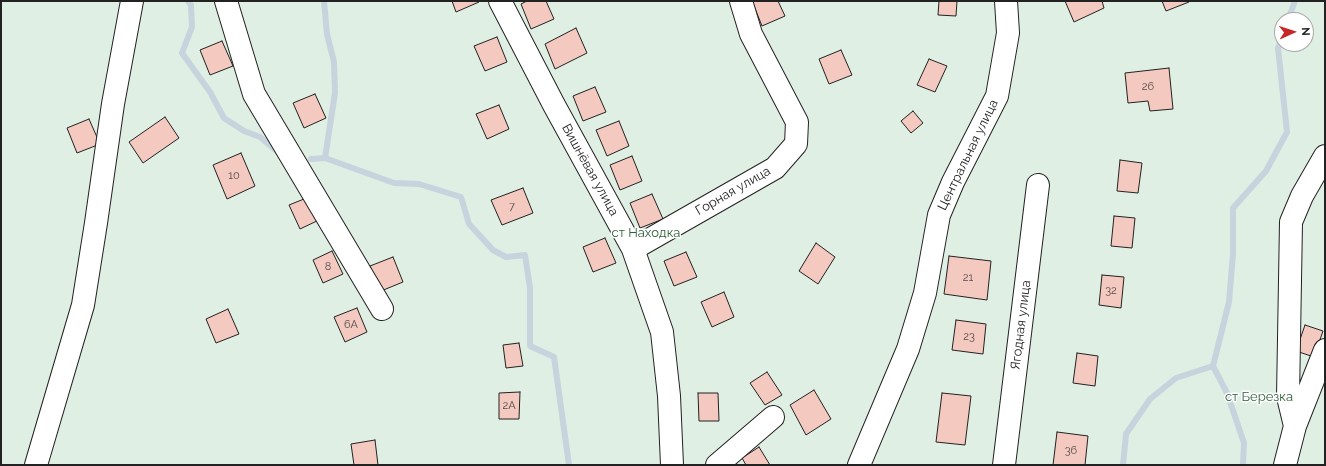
<!DOCTYPE html>
<html>
<head>
<meta charset="utf-8">
<style>
	body { margin:0 }
	#map { position:relative; width:1326px; height:466px; overflow:hidden; background:#fff; font-family:Raleway,sans-serif }
	canvas { display:block }
	.frame { position:absolute; inset:0; border:2px solid #222; pointer-events:none }
	.north { position:absolute; left:1274px; top:12px; width:40px; height:40px; box-sizing:border-box; background:#fff; border:1px solid #a7a7a7; border-radius:50%; rotate:87deg; font-size:11px; font-weight:700; line-height:16px; text-align:center; color:#222 }
	.north::after { content:''; display:block; margin:auto; width:14px; height:18px; background:#c62828; clip-path:polygon(50% 0,100% 100%,50% 72%,0 100%) }
</style>
</head>
<body>
<div id="map">
<canvas width="1326" height="466"></canvas>
<div class="frame"></div>
<div class="north">N</div>
</div>
<script>
const ctx = document.querySelector('canvas').getContext('2d');
ctx.lineJoin = 'round';
function paint(path, color) { ctx.fillStyle = color; ctx.fill(path, 'evenodd'); }
const toPath = rows => new Path2D(rows.map(r => 'M' + r).join(''));
function strokePath(path, color, width, dash) { ctx.strokeStyle = color; ctx.lineWidth = width; ctx.lineCap = dash ? 'butt' : 'round'; ctx.setLineDash(dash || []); ctx.stroke(path); }
function write(font, color, halo, rows, align = 'center') {
  ctx.font = font + ' Raleway,sans-serif'; ctx.lineWidth = 3; ctx.setLineDash([]); ctx.textBaseline = 'middle'; ctx.strokeStyle = halo; ctx.fillStyle = color; for (const [text, x, y, turn = 0] of rows) {
    ctx.save(); ctx.translate(x, y); ctx.rotate((+turn || 0) * Math.PI / 180); ctx.textAlign = isNaN(turn) ? turn : align; if (halo) ctx.strokeText(text, 0, 0); ctx.fillText(text, 0, 0); ctx.restore();
  }
}
const green = toPath([
	[1,1,1325,1,1325,465,1,465,1,1],
	[1282,20,1306,20,1306,44,1282,44,1282,20]
]);
paint(green, '#e0efe3');
strokePath(green, '#6f6f6f', 1);
strokePath(toPath([
	[188,1,191,5,192,27,182,53,210,92,224,118,244,131,260,137,279,153],
	[324,1,327,34,334,62,335,93,325,158],
	[1288,20,1295,1],
	[311,159,325,158,394,183,419,184,461,197,469,224,493,250,506,257,525,255,530,288,530,346,554,357,569,465],
	[1123,465,1126,434,1150,399,1176,378,1213,366],
	[1243,465,1244,443,1227,393,1213,366,1229,302,1233,254,1233,208,1266,171,1287,132,1278,48,1282,38]
]), '#c7d3dd', 6);
const building = toPath([
	[452,1,478,1,479,2,456,12,452,1],
	[527,1,546,1,554,19,531,29,521,4,527,1],
	[752,1,778,1,785,16,762,26,752,1],
	[939,1,957,1,956,16,938,15,939,1],
	[1065,1,1102,1,1104,8,1074,22,1065,1],
	[1162,1,1188,1,1189,2,1166,11,1162,1],
	[576,28,587,53,555,69,545,44,576,28],
	[497,37,507,62,485,71,474,46,497,37],
	[222,41,233,66,210,75,200,50,222,41],
	[841,50,852,75,829,84,819,59,841,50],
	[929,59,947,66,935,92,917,85,929,59],
	[1169,68,1173,109,1150,111,1148,101,1128,103,1125,73,1169,68],
	[595,87,606,112,583,121,573,96,595,87],
	[315,94,326,118,304,128,293,103,315,94],
	[499,105,509,129,487,139,476,114,499,105],
	[913,111,923,123,911,133,901,121,913,111],
	[165,117,179,138,143,163,129,142,165,117],
	[89,119,100,144,77,153,67,128,89,119],
	[619,121,629,146,607,156,596,130,619,121],
	[241,153,255,186,227,199,213,165,241,153],
	[632,156,642,181,620,190,610,165,632,156],
	[1120,160,1142,163,1138,193,1117,191,1120,160],
	[523,188,533,213,502,225,491,200,523,188],
	[652,194,663,219,640,228,630,203,652,194],
	[309,197,319,220,300,229,289,205,309,197],
	[1114,216,1135,218,1132,248,1111,246,1114,216],
	[605,238,616,263,593,272,583,247,605,238],
	[816,243,835,257,818,284,799,271,816,243],
	[332,251,343,274,323,283,313,260,332,251],
	[686,252,697,277,674,286,664,261,686,252],
	[949,256,991,261,987,300,944,294,949,256],
	[393,257,403,282,381,291,370,266,393,257],
	[1102,275,1124,277,1121,308,1099,305,1102,275],
	[724,292,734,317,712,327,701,302,724,292],
	[357,308,367,332,345,342,334,317,357,308],
	[228,309,239,334,216,343,206,319,228,309],
	[956,320,986,324,983,354,952,350,956,320],
	[1305,325,1323,331,1314,357,1296,351,1305,325],
	[519,343,523,366,506,368,503,345,519,343],
	[1077,353,1098,356,1095,386,1073,383,1077,353],
	[767,372,782,395,765,405,750,383,767,372],
	[814,390,831,419,806,435,790,405,814,390],
	[520,392,519,419,499,419,499,393,520,392],
	[698,393,718,393,719,421,699,421,698,393],
	[942,393,971,396,965,445,936,442,942,393],
	[1057,432,1088,436,1085,465,1053,465,1057,432],
	[375,440,378,465,354,465,351,444,375,440],
	[759,447,770,465,746,465,742,458,759,447]
]);
paint(building, '#f3c9c0');
strokePath(building, '#222', 1);
const minor = toPath([
	[226,1,254,94,382,309],
	[500,1,554,105,633,249,662,332,669,396,672,465],
	[633,249,775,168,796,144,797,122,751,34,741,1],
	[1295,426,1288,397,1291,222,1302,196,1325,156],
	[36,465,83,305,96,223,113,104,132,1],
	[717,465,773,417],
	[859,465,908,349,925,293,939,215,953,182,997,96,1008,33,1006,1],
	[1004,465,1038,185],
	[1285,465,1295,426,1325,350]
]);
strokePath(minor, '#222', 24);
strokePath(minor, '#fff', 22);
write('11px', '#564c4a', null, [
	["26",1148,87],
	["10",234,176],
	["7",512,207],
	["8",328,267],
	["21",968,278],
	["32",1111,291],
	["6А",351,325],
	["23",969,337],
	["2А",509,406],
	["36",1071,451]
]);
write('13px', '#222', '#fff', [
	["Центральная улица",968,155,-64],
	["Вишнёвая улица",590,170,61],
	["Горная улица",733,191,-30],
	["Ягодная улица",1021,325,-83]
]);
write('13px', '#2f5e38', '#fff', [
	["ст Находка",646,233],
	["ст Березка",1259,397]
]);
</script>
</body>
</html>
